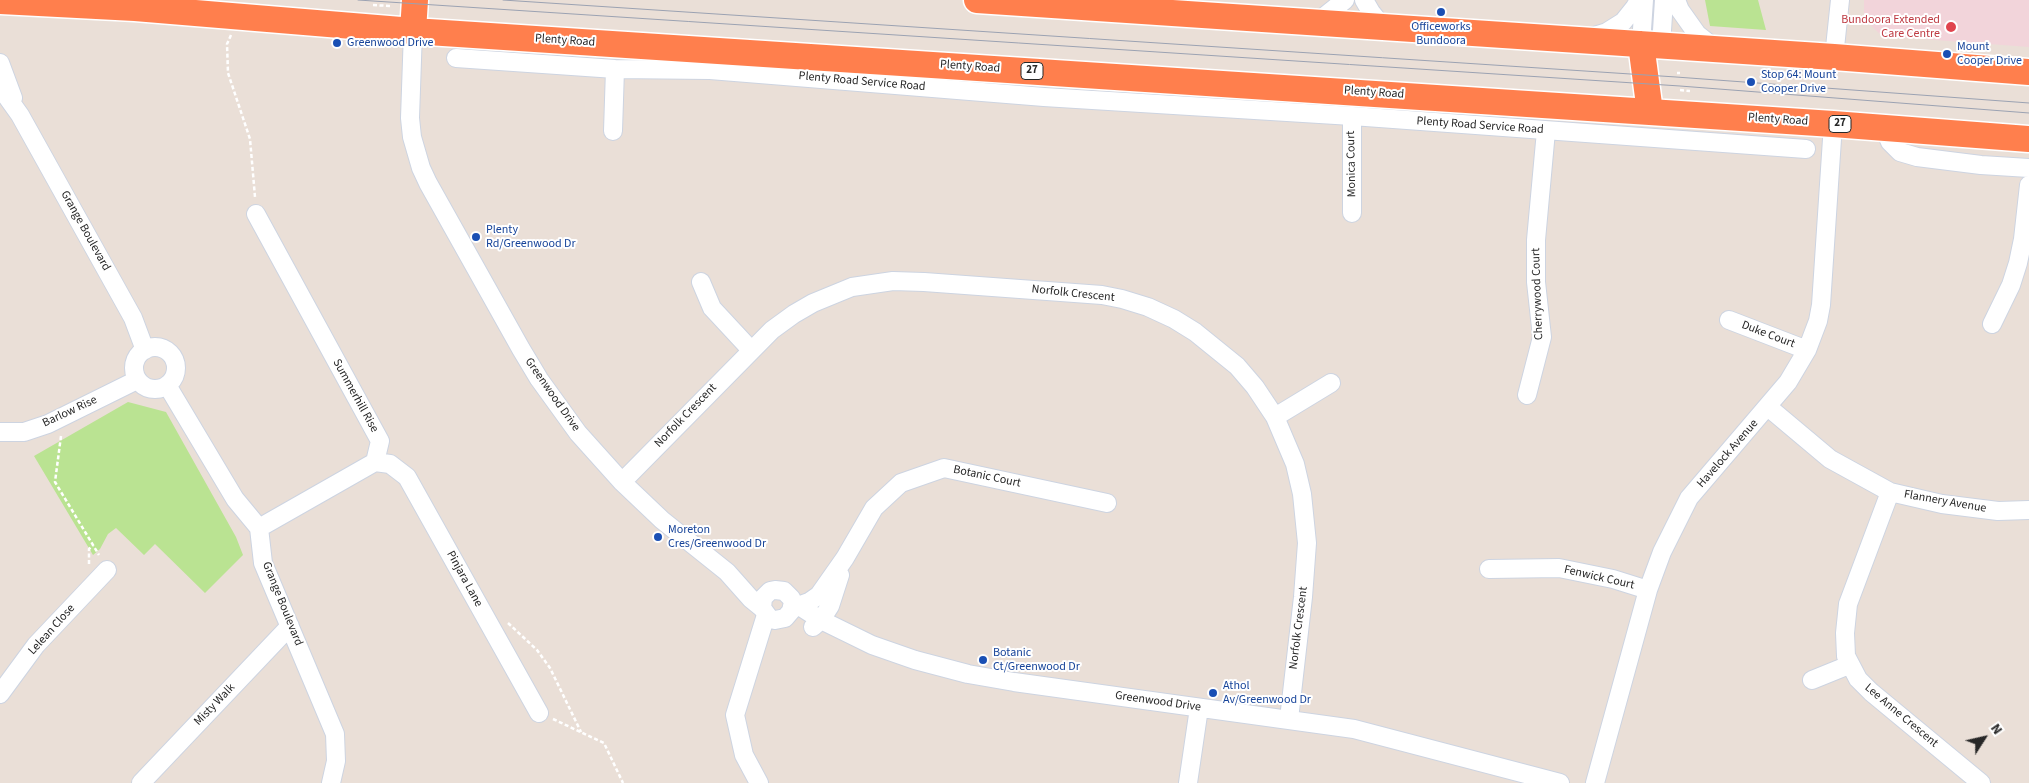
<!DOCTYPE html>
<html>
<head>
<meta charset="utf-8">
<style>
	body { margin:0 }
	#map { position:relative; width:2029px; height:783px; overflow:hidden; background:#eadfd7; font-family:"Source Sans 3",sans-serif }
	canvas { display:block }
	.north { position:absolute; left:1959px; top:713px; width:50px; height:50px; -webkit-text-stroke:4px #fff; paint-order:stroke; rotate:55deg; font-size:14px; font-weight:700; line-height:20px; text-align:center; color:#272727 }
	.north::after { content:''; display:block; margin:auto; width:18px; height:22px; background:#272727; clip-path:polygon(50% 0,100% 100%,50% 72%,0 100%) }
</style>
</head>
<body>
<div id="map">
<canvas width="2029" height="783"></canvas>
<div class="north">N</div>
</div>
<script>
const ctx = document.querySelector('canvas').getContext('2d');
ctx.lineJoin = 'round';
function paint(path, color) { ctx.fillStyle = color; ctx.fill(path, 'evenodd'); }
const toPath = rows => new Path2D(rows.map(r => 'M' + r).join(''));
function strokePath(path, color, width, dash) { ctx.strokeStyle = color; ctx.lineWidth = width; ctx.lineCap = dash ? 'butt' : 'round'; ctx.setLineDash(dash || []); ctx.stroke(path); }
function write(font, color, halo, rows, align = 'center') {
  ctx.font = font + ' "Source Sans 3",sans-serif'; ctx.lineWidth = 4; ctx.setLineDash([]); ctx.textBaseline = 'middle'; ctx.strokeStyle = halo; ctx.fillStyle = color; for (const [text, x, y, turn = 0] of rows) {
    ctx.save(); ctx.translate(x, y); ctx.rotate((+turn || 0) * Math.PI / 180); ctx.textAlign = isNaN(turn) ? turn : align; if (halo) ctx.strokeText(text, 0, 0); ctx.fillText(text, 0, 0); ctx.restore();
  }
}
paint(toPath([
	[1864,0,2029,0,2029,47,1882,36,1864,19]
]), '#f2d4da');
paint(toPath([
	[1705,0,1758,0,1766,30,1710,26],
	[128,402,166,412,236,537,243,555,205,593,155,544,144,555,116,528,108,534,100,549,93,555,34,456]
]), '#bae392');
const minor = toPath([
	[1364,0,1371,12,1383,27],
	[1676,0,1680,10,1697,34,1716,49],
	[1316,23,1345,0],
	[413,31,410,118,412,137,421,168,428,183,521,349,539,379,578,433,622,482,662,520,727,572,751,599,762,608,770,619,775,620,785,618,791,611,793,602,791,598,784,591,775,590,770,591,763,598,762,608],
	[1591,37,1607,32,1623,22,1635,7,1639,0],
	[1641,44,1644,0],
	[1661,46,1664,0],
	[1834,57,1840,0],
	[456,58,615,69,710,70,1044,97,1352,116,1806,149],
	[0,63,13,98],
	[0,87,20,115,133,318,145,350],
	[1352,116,1352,213],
	[1884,128,1890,142,1900,152,1917,157,1981,165,2029,168],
	[613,131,615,69],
	[256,214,380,441,375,462,259,528],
	[701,282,712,308,751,350],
	[1729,320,1807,350],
	[1992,324,2011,285,2018,263,2023,239,2029,185],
	'134 368a21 21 0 1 1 42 0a21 21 0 1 1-42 0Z',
	[167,385,235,499,259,528,263,563,335,734,336,761,331,783],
	[1527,395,1542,337,1536,282,1536,240,1546,131],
	[1768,407,1830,459,1890,492,1942,504,1998,511,2029,510],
	[1275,417,1331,383],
	[0,432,24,432,48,424,137,380],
	[375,462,390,464,407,477,539,713],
	[622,482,772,330,794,314,813,303,852,287,893,281,924,282,1102,295,1122,299,1148,307,1174,319,1195,332,1237,366,1255,387,1275,417,1295,464,1302,494,1307,543,1303,597,1289,719],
	[1890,492,1848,604,1845,633,1846,656,1858,679,1871,692,1981,783],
	[1489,569,1559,568,1613,579,1648,590],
	[793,602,821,620,872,645,915,660,968,674,1014,682,1354,729,1560,783],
	[798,606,809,602,819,595,845,558,874,508,901,483,944,468,1107,503],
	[813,627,821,620,830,606,840,575],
	[1812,680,1849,665],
	[0,694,36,645,107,570],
	[141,783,290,626],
	[759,783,744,755,735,715,766,615],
	[1188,783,1199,708],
	[1595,783,1648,590,1662,552,1689,498,1788,382,1807,350,1818,321,1821,305,1833,124]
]);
const highway = toPath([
	[977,0,1834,57,2029,72],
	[0,1,135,8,413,31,1833,124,2029,139],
	[413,31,415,0],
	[1641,44,1650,112]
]);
strokePath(minor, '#cdd4e1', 20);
strokePath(highway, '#fff', 29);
strokePath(toPath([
	[373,5,390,6],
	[231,35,227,44,228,73,250,139,255,197],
	[1677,73,1680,73],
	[1680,90,1690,91],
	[61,436,55,482,99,555],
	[89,564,89,549,93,545],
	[508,623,537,650,550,668,581,732],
	[553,719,604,743,623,783]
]), '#fff', 2.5, [4, 2.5]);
strokePath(minor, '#fff', 18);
strokePath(highway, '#ff7f4d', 26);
strokePath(toPath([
	[358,0,1680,86,2029,113],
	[503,0,1676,77,2029,103]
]), '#9ba2b2', 1);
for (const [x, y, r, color] of [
	[1441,12,5,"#1a4fb4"],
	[1951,27,6,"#e0444e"],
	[337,43,5,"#1a4fb4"],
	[1947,54,5,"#1a4fb4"],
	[1751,82,5,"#1a4fb4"],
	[476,237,5,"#1a4fb4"],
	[658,537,5,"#1a4fb4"],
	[983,660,5,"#1a4fb4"],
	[1213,693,5,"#1a4fb4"]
]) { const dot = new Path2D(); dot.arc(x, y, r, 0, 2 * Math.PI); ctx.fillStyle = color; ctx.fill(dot); strokePath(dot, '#fff', 2); }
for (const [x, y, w] of [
	[1032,71,22],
	[1840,124,22]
]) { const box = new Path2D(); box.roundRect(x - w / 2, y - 8.5, w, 17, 4); ctx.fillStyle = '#fff'; ctx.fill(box); strokePath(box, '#272727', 1); }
write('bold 11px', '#272727', null, [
	["27",1032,71],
	["27",1840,124]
]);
write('12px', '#be3a42', '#fff', [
	["Bundoora Extended",1940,20],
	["Care Centre",1940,34]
], 'right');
write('12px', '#164399', '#fff', [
	["Officeworks",1441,27,"center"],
	["Bundoora",1441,41,"center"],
	["Greenwood Drive",347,43],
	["Mount",1957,47],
	["Cooper Drive",1957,61],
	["Stop 64: Mount",1761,75],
	["Cooper Drive",1761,89],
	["Plenty",486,230],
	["Rd/Greenwood Dr",486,244],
	["Moreton",668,530],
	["Cres/Greenwood Dr",668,544],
	["Botanic",993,653],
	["Ct/Greenwood Dr",993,667],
	["Athol",1223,686],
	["Av/Greenwood Dr",1223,700]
], 'left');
write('12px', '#272727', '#fff', [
	["Plenty Road",565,41,4],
	["Plenty Road",970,67,4],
	["Plenty Road Service Road",862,82,5],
	["Plenty Road",1374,93,4],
	["Plenty Road",1778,120,4],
	["Plenty Road Service Road",1480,126,4],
	["Monica Court",1352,164,-91],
	["Grange Boulevard",85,231,61],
	["Norfolk Crescent",1073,294,6],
	["Cherrywood Court",1538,294,-92],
	["Duke Court",1768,335,21],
	["Greenwood Drive",552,395,55],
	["Summerhill Rise",355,396,61],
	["Barlow Rise",70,412,-25],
	["Norfolk Crescent",686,416,-46],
	["Havelock Avenue",1728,454,-49],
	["Botanic Court",987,477,12],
	["Flannery Avenue",1945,502,10],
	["Fenwick Court",1599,578,13],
	["Pinjara Lane",464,579,61],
	["Grange Boulevard",282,604,68],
	["Norfolk Crescent",1299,628,-83],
	["Lelean Close",52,630,-48],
	["Greenwood Drive",1158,702,8],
	["Misty Walk",215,705,-46],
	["Lee Anne Crescent",1901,716,40]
]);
</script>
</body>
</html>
